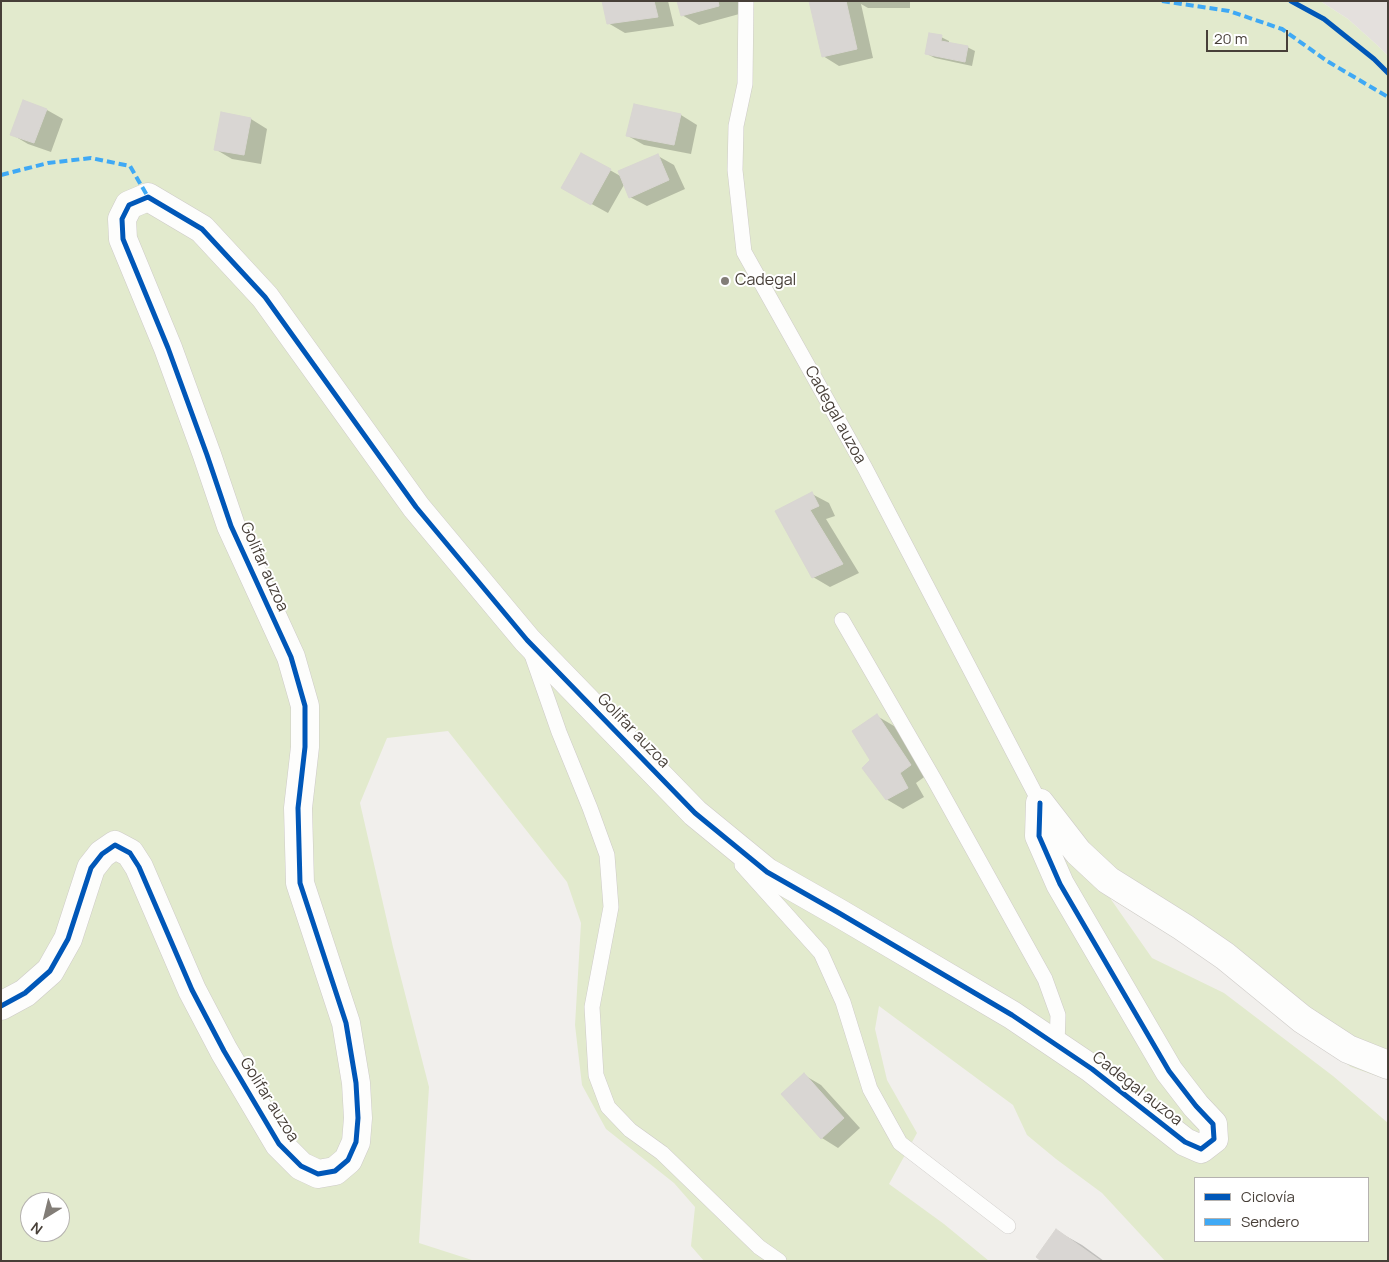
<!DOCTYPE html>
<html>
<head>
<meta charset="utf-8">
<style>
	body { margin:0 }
	#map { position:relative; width:1389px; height:1262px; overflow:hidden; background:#f1efec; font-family:Manrope,sans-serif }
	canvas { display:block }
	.frame { position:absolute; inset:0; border:2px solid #473f38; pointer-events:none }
	.legend { position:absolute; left:1194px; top:1177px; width:175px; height:65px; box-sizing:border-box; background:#fff; border:1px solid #b5b2af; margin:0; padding:6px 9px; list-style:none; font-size:15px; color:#473f38 }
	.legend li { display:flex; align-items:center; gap:10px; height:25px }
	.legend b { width:25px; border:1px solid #b5b2af }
	.north { position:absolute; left:20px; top:1192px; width:50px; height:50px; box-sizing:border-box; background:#fff; border:1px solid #b5b2af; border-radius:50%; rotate:216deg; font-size:14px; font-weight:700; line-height:20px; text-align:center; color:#473f38 }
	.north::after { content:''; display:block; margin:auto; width:18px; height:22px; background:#827d77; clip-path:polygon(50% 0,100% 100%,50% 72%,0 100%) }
	.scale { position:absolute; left:1206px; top:30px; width:82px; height:22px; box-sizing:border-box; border:2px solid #473f38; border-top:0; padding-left:6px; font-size:15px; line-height:18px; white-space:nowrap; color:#473f38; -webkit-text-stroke:4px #fff; paint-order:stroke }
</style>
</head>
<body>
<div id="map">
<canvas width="1389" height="1262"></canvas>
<div class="frame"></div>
<ul class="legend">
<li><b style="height:6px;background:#0057b8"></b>Ciclovía</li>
<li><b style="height:6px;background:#3fa9f5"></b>Sendero</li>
</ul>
<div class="north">N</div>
<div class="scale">20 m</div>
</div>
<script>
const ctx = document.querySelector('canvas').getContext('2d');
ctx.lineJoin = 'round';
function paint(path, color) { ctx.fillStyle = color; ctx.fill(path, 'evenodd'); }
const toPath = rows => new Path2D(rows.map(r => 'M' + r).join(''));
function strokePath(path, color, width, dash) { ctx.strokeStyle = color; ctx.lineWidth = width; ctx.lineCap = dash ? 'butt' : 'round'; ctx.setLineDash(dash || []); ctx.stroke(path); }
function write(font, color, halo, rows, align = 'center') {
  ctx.font = font + ' Manrope,sans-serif'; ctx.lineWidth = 4; ctx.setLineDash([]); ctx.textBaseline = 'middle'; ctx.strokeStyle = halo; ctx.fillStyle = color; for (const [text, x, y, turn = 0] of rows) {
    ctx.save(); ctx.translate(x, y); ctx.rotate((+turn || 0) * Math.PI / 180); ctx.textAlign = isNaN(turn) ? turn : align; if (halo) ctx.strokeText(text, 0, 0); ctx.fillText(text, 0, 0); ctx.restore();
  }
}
paint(toPath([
	[1320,1,1388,1,1388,56,1377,45,1348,19]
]), '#e4e0dd');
paint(toPath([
	[1,1,1320,1,1348,19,1377,45,1388,56,1388,1080,1351,1067,1263,1004,1214,963,1110,898,1152,958,1224,993,1333,1076,1388,1123,1388,1261,1165,1261,1102,1193,1056,1159,1027,1135,1013,1105,879,1006,875,1029,887,1080,917,1133,889,1184,944,1224,989,1261,704,1261,691,1246,695,1207,674,1183,606,1129,582,1085,575,1025,581,923,567,882,448,731,387,738,360,803,393,947,429,1087,419,1243,475,1261,1,1261],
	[1195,1178,1368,1178,1368,1241,1195,1241],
	[30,1202,60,1202,60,1232,30,1232]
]), '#e2eacd');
paint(toPath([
	[603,1,668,1,674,26,625,33,608,23],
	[679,1,752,1,754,10,699,25,682,15],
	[810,1,910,1,910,8,868,8,861,4,873,58,839,66,823,56],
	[941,37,949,41,949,43,967,47,975,51,972,66,935,58,927,54],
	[47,110,63,119,51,152,28,144,11,134],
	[222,113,251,119,267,129,261,164,232,159,215,149],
	[681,115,697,125,691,154,644,145,628,136],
	[582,154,622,177,658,156,674,165,685,189,647,206,630,197,625,183,608,213,579,197],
	[812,494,829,503,835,516,826,519,859,573,830,587,813,577,776,512],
	[877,716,894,726,927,775,916,783,924,797,903,809,886,799,872,761],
	[804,1075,821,1085,860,1128,838,1148,822,1138],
	[1057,1231,1082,1245,1104,1261,1043,1261]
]), '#0003');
const building = toPath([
	[602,1,654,1,658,17,607,24,602,1],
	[677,1,718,1,719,6,681,16,677,1],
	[809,1,846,1,857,49,822,57,809,1],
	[929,33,942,35,941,41,968,46,965,62,925,54,929,33],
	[23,100,47,109,34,143,10,135,23,100],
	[634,104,681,114,674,145,626,136,634,104],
	[221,112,251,118,244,155,214,150,221,112],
	[581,153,611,169,591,205,561,188,581,153],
	[658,154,669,180,629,198,618,171,658,154],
	[812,492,819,506,810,510,843,564,812,578,775,511,812,492],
	[877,714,911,765,900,773,908,788,886,800,862,768,870,760,852,731,877,714],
	[804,1073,844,1118,821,1139,781,1094,804,1073],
	[1056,1229,1101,1261,1041,1261,1036,1257,1056,1229]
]);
paint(building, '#d9d6d3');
strokePath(building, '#d9d6d2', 1);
const lane = toPath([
	[746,1,745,84,736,126,735,170,744,252,865,468,1040,803],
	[842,620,935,781,1045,979,1058,1015,1057,1045],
	[531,652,559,732,590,808,607,855,611,907,592,1007,596,1075,608,1107,630,1130,662,1153,759,1247,779,1261],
	[742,865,821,953,843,1002,870,1089,900,1143,1008,1226]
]);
const street = toPath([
	[1040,803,1078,852,1108,880,1183,927,1225,956,1302,1019,1348,1049,1388,1065],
	[1,1006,25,993,50,971,68,939,91,868,102,854,115,845,130,853,139,867,192,990,224,1051,279,1144,301,1166,318,1174,335,1171,348,1160,356,1142,358,1118,356,1083,346,1023,300,883,298,808,305,747,305,706,291,657,231,526,207,455,168,348,123,239,122,219,129,205,148,197,202,229,265,297,416,507,527,640,695,813,767,872,839,913,1012,1015,1092,1069,1185,1142,1201,1149,1214,1139,1213,1124,1196,1106,1169,1071,1060,884,1039,836,1040,803]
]);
strokePath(lane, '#cecbc8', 16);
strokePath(street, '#cecbc8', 29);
strokePath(lane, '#fdfdfc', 15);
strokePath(street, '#fdfdfc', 28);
strokePath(toPath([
	[1162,1,1229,11,1282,29,1327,61,1388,97],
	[1,175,48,163,91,158,130,166,148,197]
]), '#3fa9f5', 4, [8, 4]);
strokePath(toPath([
	[1291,1,1324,19,1374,59,1388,73],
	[1,1006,25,993,50,971,68,939,91,868,102,854,115,845,130,853,139,867,192,990,224,1051,279,1144,301,1166,318,1174,335,1171,348,1160,356,1142,358,1118,356,1083,346,1023,300,883,298,808,305,747,305,706,291,657,231,526,207,455,168,348,123,239,122,219,129,205,148,197,202,229,265,297,416,507,527,640,695,813,767,872,839,913,1012,1015,1092,1069,1185,1142,1201,1149,1214,1139,1213,1124,1196,1106,1169,1071,1060,884,1039,836,1040,803]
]), '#0057b8', 5);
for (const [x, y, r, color] of [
	[725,281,5,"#827d77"]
]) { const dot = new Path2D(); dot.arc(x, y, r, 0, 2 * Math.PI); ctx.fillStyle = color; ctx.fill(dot); strokePath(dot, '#fff', 2); }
write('16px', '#473f38', '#fff', [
	["Cadegal",735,281]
], 'left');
write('16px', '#473f38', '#fff', [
	["Cadegal auzoa",835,415,61],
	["Golifar auzoa",264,567,66],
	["Golifar auzoa",633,731,46],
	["Cadegal auzoa",1137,1089,38],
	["Golifar auzoa",269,1100,58]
]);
</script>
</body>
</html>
